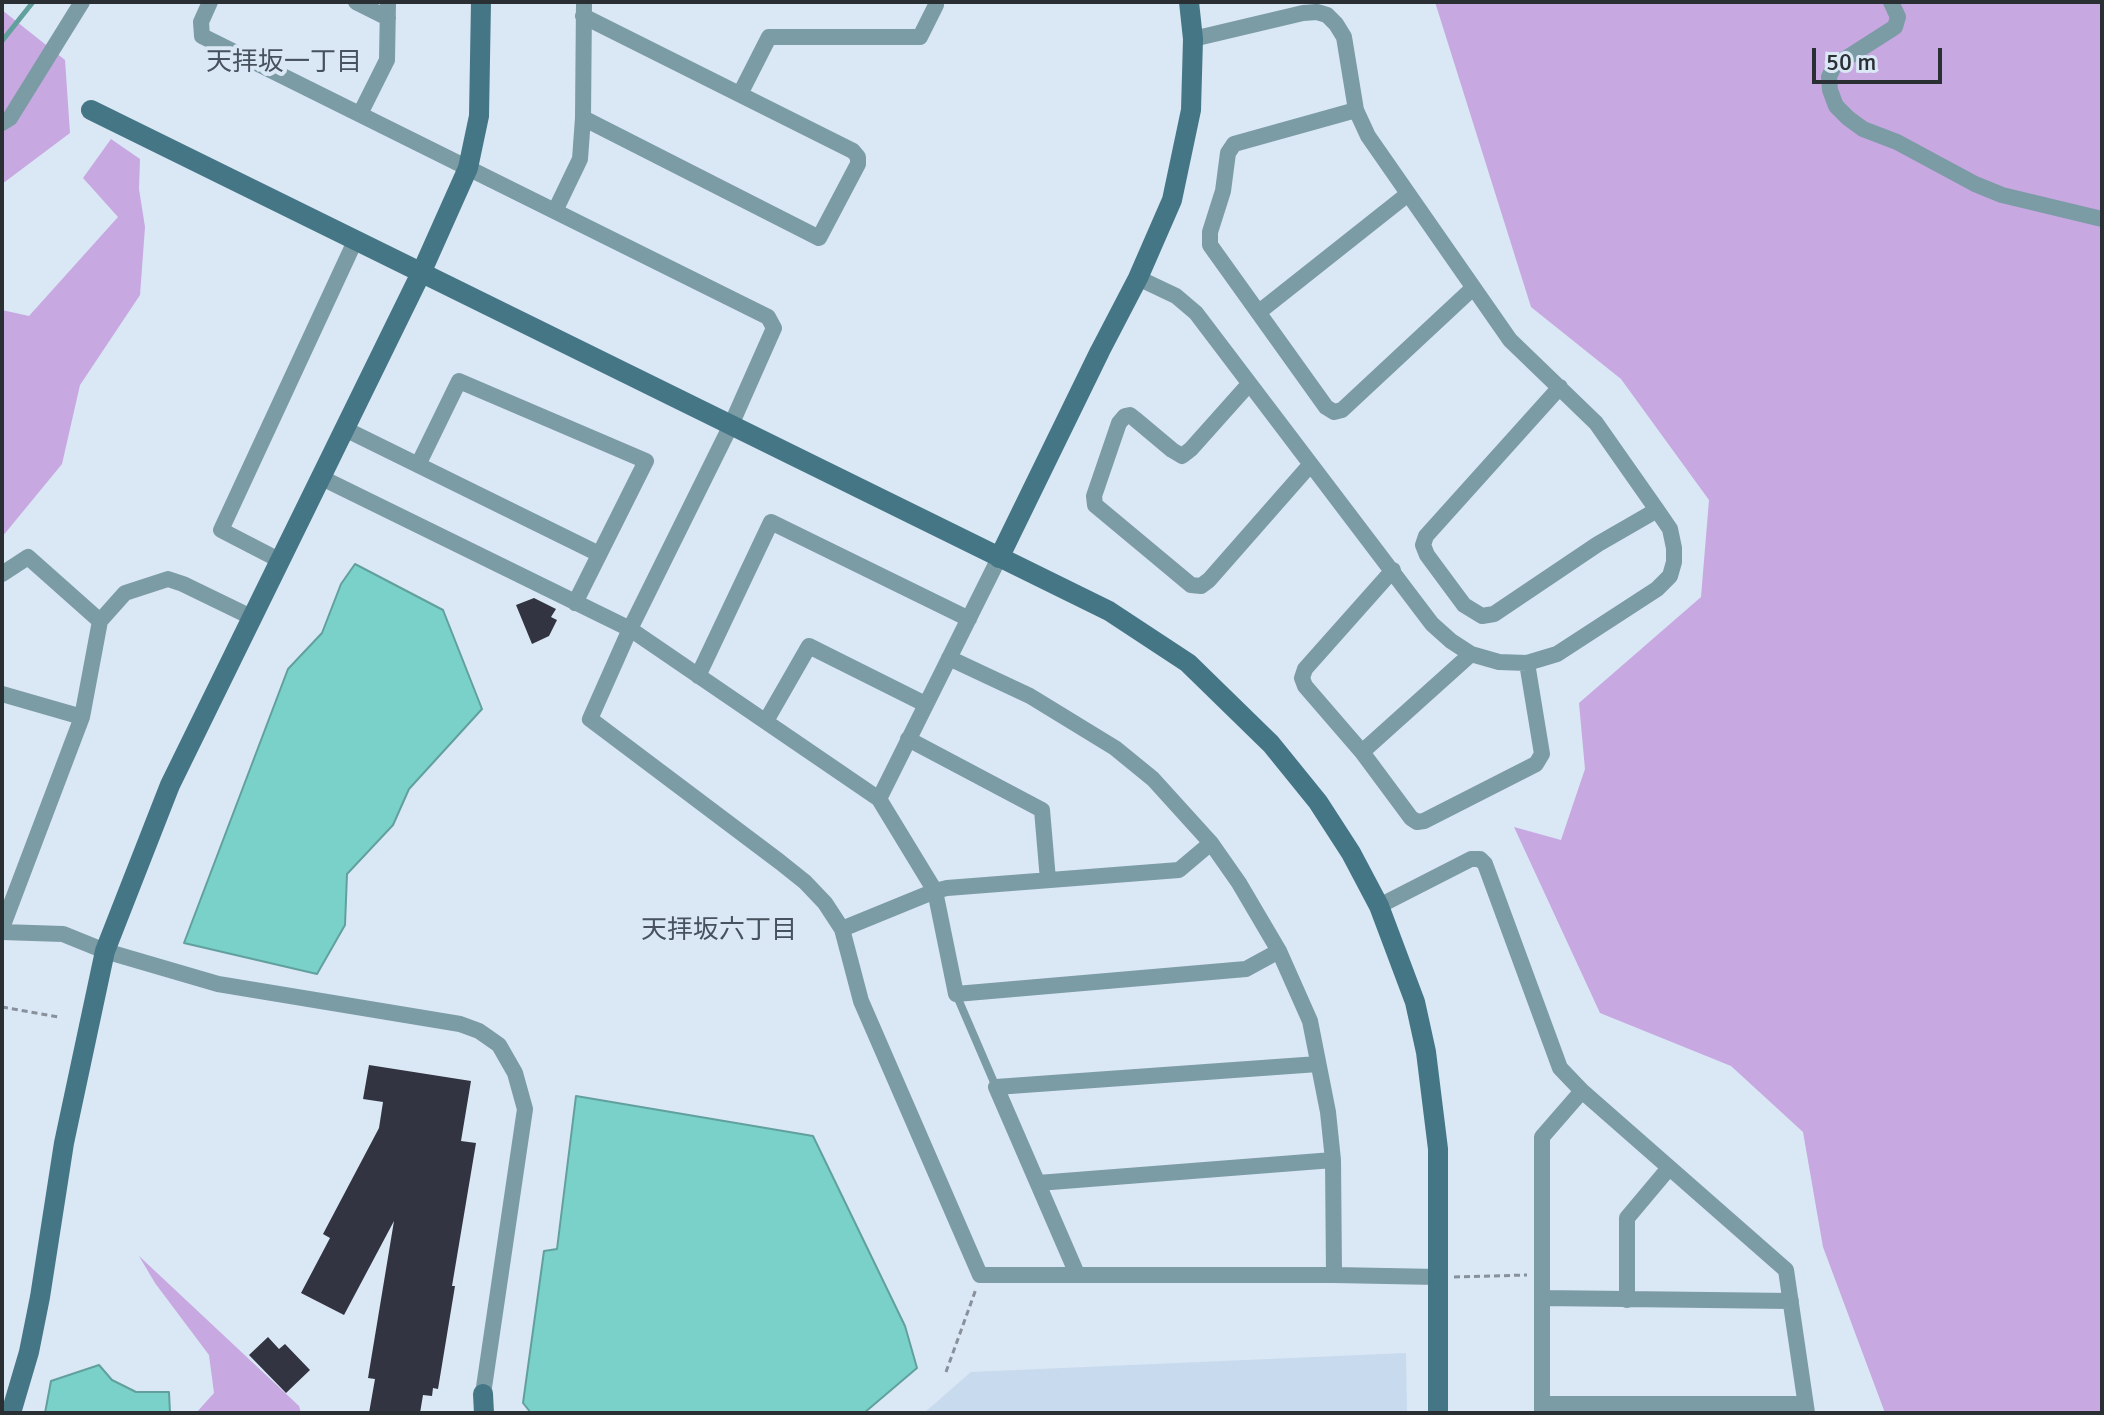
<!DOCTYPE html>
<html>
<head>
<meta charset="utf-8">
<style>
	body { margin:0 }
	#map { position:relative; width:2104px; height:1415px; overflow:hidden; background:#dae7f5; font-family:Signika,sans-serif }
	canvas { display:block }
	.frame { position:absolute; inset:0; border:4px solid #2a2f34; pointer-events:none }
	.scale { position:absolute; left:1812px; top:48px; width:130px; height:36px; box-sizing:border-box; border:4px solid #2a2f34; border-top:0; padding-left:10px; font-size:24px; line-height:28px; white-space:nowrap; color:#2a2f34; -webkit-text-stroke:6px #dae7f5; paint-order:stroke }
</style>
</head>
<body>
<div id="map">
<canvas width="2104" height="1415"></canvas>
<div class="frame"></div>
<div class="scale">50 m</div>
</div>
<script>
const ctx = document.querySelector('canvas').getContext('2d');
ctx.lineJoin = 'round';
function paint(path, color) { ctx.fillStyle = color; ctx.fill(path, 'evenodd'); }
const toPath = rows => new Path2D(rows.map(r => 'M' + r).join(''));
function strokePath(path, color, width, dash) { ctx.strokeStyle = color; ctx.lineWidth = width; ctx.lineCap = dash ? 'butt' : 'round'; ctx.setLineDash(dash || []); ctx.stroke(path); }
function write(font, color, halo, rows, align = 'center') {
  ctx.font = font + ' Signika,"Noto Sans JP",sans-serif'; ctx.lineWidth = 8; ctx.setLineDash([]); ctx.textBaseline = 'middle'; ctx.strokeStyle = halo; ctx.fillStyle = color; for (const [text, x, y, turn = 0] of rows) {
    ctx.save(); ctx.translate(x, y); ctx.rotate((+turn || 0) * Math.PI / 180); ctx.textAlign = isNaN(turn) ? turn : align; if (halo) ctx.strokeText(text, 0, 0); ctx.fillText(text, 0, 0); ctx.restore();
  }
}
paint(toPath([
	[1406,1353,1407,1413,924,1413,971,1372]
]), '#c8daed');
paint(toPath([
	[1435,2,2102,2,2102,1413,1885,1413,1823,1247,1803,1132,1731,1066,1600,1013,1514,827,1561,840,1585,769,1579,703,1701,597,1709,500,1621,379,1531,307],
	[2,10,65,60,70,133,2,184],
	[111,139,140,159,139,189,145,227,140,295,80,385,62,464,2,537,2,310,29,316,118,217,83,178],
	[139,1256,299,1406,301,1413,196,1413,214,1393,209,1355,155,1283]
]), '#c7a8e1');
const water = toPath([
	[355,564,443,610,482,709,409,789,393,825,347,874,345,925,317,974,184,943,288,669,322,633,341,584,355,564],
	[576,1096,813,1136,905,1326,917,1368,864,1413,531,1413,523,1403,544,1251,557,1249,576,1096],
	[99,1365,112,1380,136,1392,169,1392,170,1413,45,1413,51,1381,99,1365]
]);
paint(water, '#79d1ca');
strokePath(water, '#61a09d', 2);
strokePath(toPath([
	[2,41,33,2]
]), '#61a09d', 5);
paint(toPath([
	[534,598,556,609,551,617,557,620,549,636,532,644,516,605],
	[369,1065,471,1081,461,1141,476,1143,452,1286,455,1286,438,1389,433,1388,432,1396,423,1395,420,1413,369,1413,375,1379,368,1378,394,1221,344,1315,301,1293,330,1238,323,1234,379,1128,383,1102,363,1099],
	[268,1337,279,1349,285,1344,310,1370,286,1393,249,1355]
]), '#323441');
strokePath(toPath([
	[2,1007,58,1017],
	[1454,1277,1527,1275],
	[946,1372,976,1289]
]), '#88919b', 3, [6, 4]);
strokePath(toPath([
	[956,994,996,1087]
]), '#7b9ba5', 8);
strokePath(toPath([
	[210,2,201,22,202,36,768,317,774,328,731,425,630,629,590,719,780,862,805,882,825,903,842,929,861,1001,980,1275,1334,1275,1438,1277],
	[356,2,388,18],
	[1891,2,1898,17,1895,27,1834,66,1829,77,1830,90,1836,106,1848,118,1863,129,1897,142,1975,184,2002,195,2102,219],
	[740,94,769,37,920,37,936,5,936,2],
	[1356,110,1234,144,1228,153,1223,191,1210,232,1210,245,1326,407,1334,412,1342,410,1473,288],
	[360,114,387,60,388,2],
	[583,118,819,238,858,164,858,157,853,151,583,16],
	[2,123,10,118,82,2],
	[555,211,580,159,583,118,584,2],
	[1138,278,1176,296,1196,313,1432,624,1451,641,1471,654,1499,662,1527,663,1557,654,1657,589,1670,576,1674,562,1674,548,1670,529,1657,510,1596,423,1510,340,1368,136,1356,110,1344,37,1336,24,1327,15,1317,12,1303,13,1193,39],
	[1259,312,1408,194],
	[1249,384,1191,449,1182,456,1172,450,1135,419,1130,415,1125,416,1119,423,1094,496,1095,505,1191,585,1201,586,1209,580,1310,465],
	[1560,387,1426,536,1423,545,1427,555,1464,605,1482,616,1494,614,1598,544,1657,510],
	[345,429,599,554],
	[418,465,459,381,646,461,575,603],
	[320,477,630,629,879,799,935,891,956,994,1246,969,1279,951],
	[279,560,221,530,356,239],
	[1393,570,1305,669,1302,678,1305,686,1362,752,1411,818,1417,822,1424,821,1536,764,1542,754,1527,663],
	[2,574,28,557,100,621],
	[949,658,1030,696,1115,748,1153,779,1211,843,1239,883,1279,951,1310,1021,1328,1112,1333,1160,1334,1275],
	[698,676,771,522,969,619],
	[2,694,82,717],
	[766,721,809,646,925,704],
	[908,739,1042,810,1048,880],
	[1362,752,1471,654],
	[879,799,999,558],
	[1379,906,1471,859,1480,859,1485,864,1560,1068,1582,1091,1786,1270,1807,1413],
	[2,928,82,717,100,621,125,593,168,579,183,584,251,617],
	[842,929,935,891,947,888,1179,870,1211,843],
	[2,932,63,934,105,951,218,984,460,1024,479,1031,499,1045,515,1073,525,1109,483,1394],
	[1038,1183,1333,1160],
	[1077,1274,996,1087,1318,1064],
	[1542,1298,1791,1301],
	[1627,1300,1627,1218,1669,1168],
	[1542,1404,1805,1404],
	[1542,1413,1542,1137,1582,1091]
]), '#7b9ba5', 16);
strokePath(toPath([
	[91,110,1109,611,1188,663,1271,744,1318,802,1351,853,1379,906,1415,1002,1426,1052,1438,1149,1438,1413],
	[999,558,1100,351,1138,278,1172,200,1191,110,1193,39,1189,2],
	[483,1394,484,1413],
	[11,1413,29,1352,40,1297,64,1143,105,951,170,785,422,271,468,168,479,116,481,2]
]), '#457685', 20);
write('26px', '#47525e', '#dae7f5', [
	["天拝坂一丁目",284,63],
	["天拝坂六丁目",719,931]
]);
</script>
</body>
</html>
